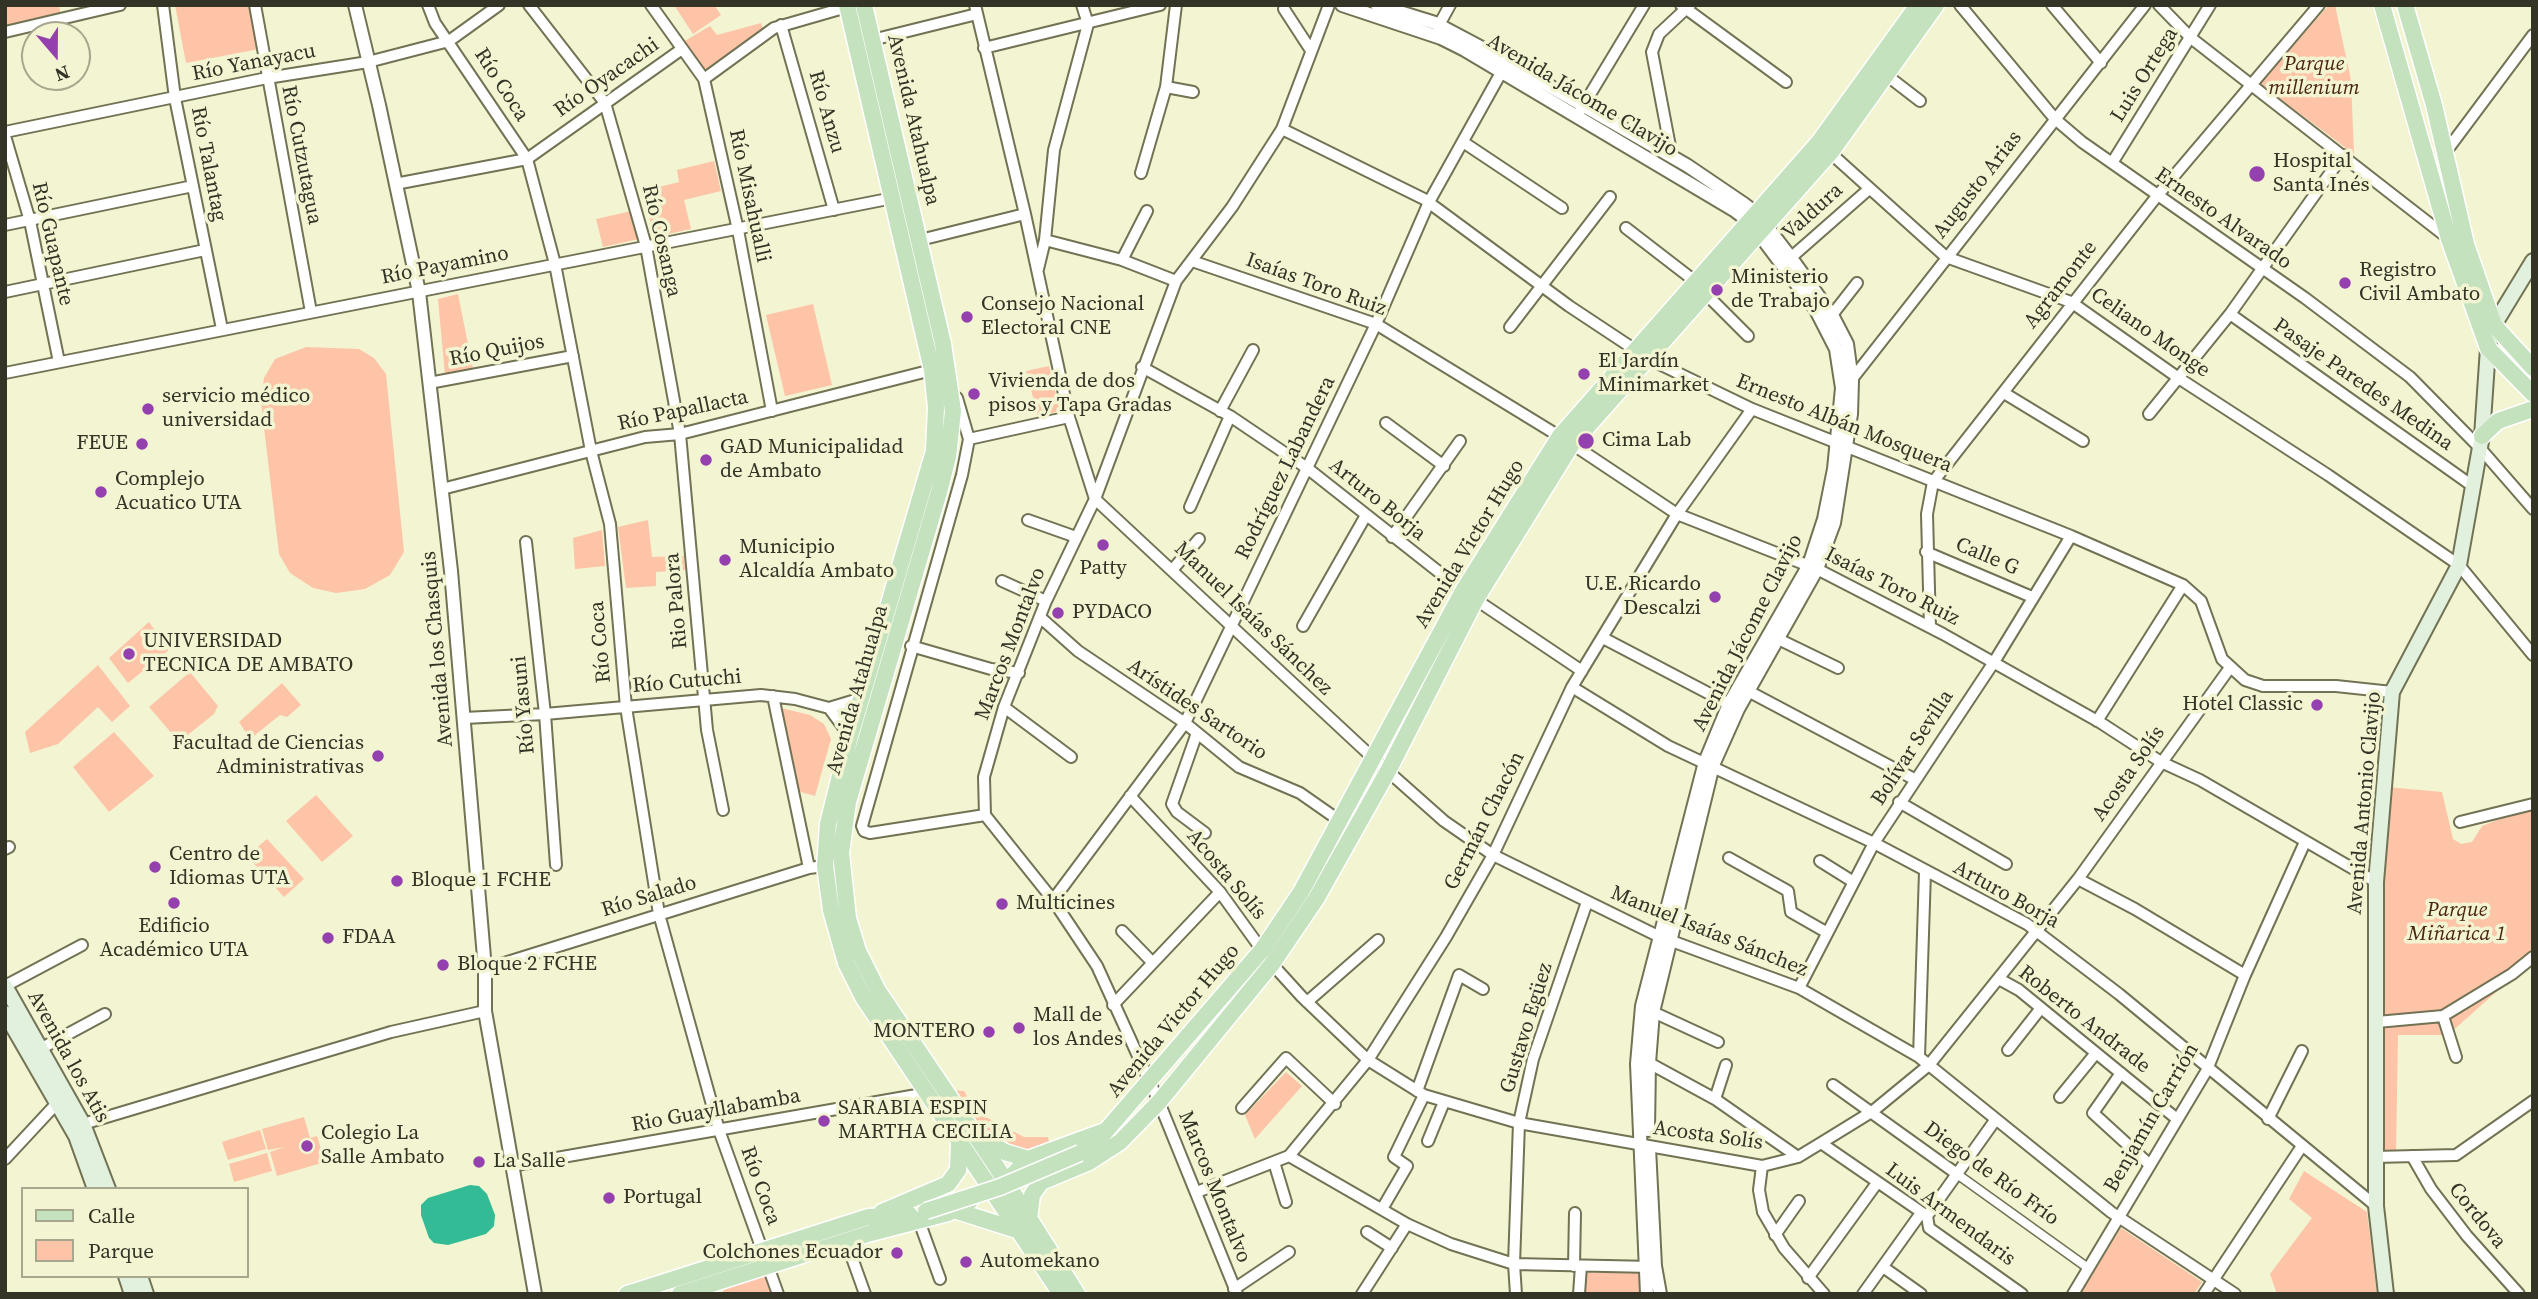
<!DOCTYPE html>
<html>
<head>
<meta charset="utf-8">
<style>
	body { margin:0 }
	#map { position:relative; width:2538px; height:1299px; overflow:hidden; background:#f3f4d2; font-family:"Source Serif 4",serif }
	canvas { display:block }
	.frame { position:absolute; inset:0; border:7px solid #333326; pointer-events:none }
	.legend { position:absolute; left:21px; top:1187px; width:228px; height:91px; box-sizing:border-box; background:#f3f4d2; border:2px solid #a6a78d; margin:0; padding:9px 12px; list-style:none; font-size:21px; color:#333326 }
	.legend li { display:flex; align-items:center; gap:14px; height:35px }
	.legend b { width:35px; border:2px solid #a6a78d }
	.north { position:absolute; left:21px; top:21px; width:70px; height:70px; box-sizing:border-box; background:#f3f4d2; border:2px solid #a6a78d; border-radius:50%; rotate:160deg; font-size:19px; font-weight:700; line-height:28px; text-align:center; color:#333326 }
	.north::after { content:''; display:block; margin:auto; width:24px; height:32px; background:#9440ae; clip-path:polygon(50% 0,100% 100%,50% 72%,0 100%) }
</style>
</head>
<body>
<div id="map">
<canvas width="2538" height="1299"></canvas>
<div class="frame"></div>
<ul class="legend">
<li><b style="height:9px;background:#c5e2be"></b>Calle</li>
<li><b style="height:19px;background:#fdc4a7"></b>Parque</li>
</ul>
<div class="north">N</div>
</div>
<script>
const ctx = document.querySelector('canvas').getContext('2d');
ctx.lineJoin = 'round';
function paint(path, color) { ctx.fillStyle = color; ctx.fill(path, 'evenodd'); }
const toPath = rows => new Path2D(rows.map(r => 'M' + r).join(''));
function strokePath(path, color, width, dash) { ctx.strokeStyle = color; ctx.lineWidth = width; ctx.lineCap = dash ? 'butt' : 'round'; ctx.setLineDash(dash || []); ctx.stroke(path); }
function write(font, color, halo, rows, align = 'center') {
  ctx.font = font + ' "Source Serif 4",serif'; ctx.lineWidth = 7; ctx.setLineDash([]); ctx.textBaseline = 'middle'; ctx.strokeStyle = halo; ctx.fillStyle = color; for (const [text, x, y, turn = 0] of rows) {
    ctx.save(); ctx.translate(x, y); ctx.rotate((+turn || 0) * Math.PI / 180); ctx.textAlign = isNaN(turn) ? turn : align; if (halo) ctx.strokeText(text, 0, 0); ctx.fillText(text, 0, 0); ctx.restore();
  }
}
paint(toPath([
	[5,5,59,5,61,16,5,28],
	[175,5,250,5,259,49,186,63],
	[674,5,714,5,721,15,693,34],
	[2329,5,2335,5,2351,80,2354,154,2259,83],
	[761,23,763,29,705,71,683,42,710,26,717,35],
	[714,161,721,191,684,200,691,229,654,237,643,191,679,182,677,170],
	[632,211,639,239,603,247,596,219],
	[458,294,473,369,445,375,438,299],
	[813,304,832,385,785,396,766,315],
	[306,347,359,349,374,358,386,374,404,552,390,575,365,589,336,593,313,588,290,573,279,554,261,402,264,378,275,359],
	[1049,366,1059,407,1056,412,1038,416,1026,371],
	[648,520,652,557,684,556,685,570,656,572,656,586,626,588,618,527],
	[602,530,605,566,575,569,573,538],
	[149,622,169,650,128,683,109,658],
	[98,665,130,706,112,722,98,707,58,744,30,753,25,732],
	[190,672,218,706,214,714,179,742,149,707],
	[282,683,301,705,287,717,280,715,250,739,239,722],
	[781,708,810,715,824,724,831,739,815,796,794,790],
	[114,732,154,776,109,812,73,767],
	[2387,787,2442,792,2453,839,2461,844,2472,842,2482,826,2533,806,2533,959,2448,1035,2398,1035,2396,1153,2379,1153,2378,969],
	[316,795,353,836,322,862,286,821],
	[267,839,304,879,284,897,247,856],
	[1286,1072,1302,1086,1255,1139,1245,1115],
	[949,1090,964,1091,976,1112,1024,1137,1048,1137,1050,1148,1027,1151,988,1138],
	[304,1117,310,1138,317,1136,325,1162,277,1176,270,1152,284,1147,268,1150,262,1129],
	[260,1130,266,1149,228,1160,222,1142],
	[267,1153,272,1171,234,1182,229,1164],
	[2304,1171,2367,1212,2377,1294,2277,1294,2270,1274,2312,1218,2289,1199],
	[2121,1228,2202,1282,2194,1294,2080,1294],
	[766,1271,775,1294,724,1294,722,1287],
	[1639,1272,1640,1294,1582,1294,1584,1273]
]), '#fdc4a7');
paint(toPath([
	[470,1185,479,1186,487,1194,495,1215,494,1226,486,1234,448,1245,434,1243,429,1238,421,1215,421,1205,428,1198]
]), '#32bb94');
const pedestrian = toPath([
	[1957,1174,2088,1268]
]);
const minor = toPath([
	[163,5,175,98,222,329],
	[255,5,311,312],
	[428,5,435,23,527,159,555,264,591,451,610,524,626,707,659,914,719,1130,778,1294],
	[529,5,605,103,646,246,680,434,707,730,723,810],
	[651,5,704,79,738,230,772,411],
	[975,5,1025,214,1069,417,1095,499,1373,758,1444,821,1493,855,1658,936,1799,988,1919,1057,2111,1212,2235,1294],
	[1681,5,1786,82],
	[1960,5,2055,119,2082,142,2305,298,2410,377,2480,448,2533,509],
	[2052,5,2101,63],
	[2159,5,2191,38,2448,238],
	[1284,9,1310,49],
	[781,25,834,210],
	[1439,25,1450,5],
	[5,32,120,5],
	[872,40,977,14],
	[984,48,1160,5],
	[1885,74,1920,101],
	[704,79,774,28,847,7],
	[1166,87,1193,92],
	[1580,111,1644,5],
	[1282,129,1424,199,1569,306,1649,359,1752,409,2071,536,2183,585,2201,601,2222,659,2245,680,2263,686,2336,686,2392,692],
	[5,132,267,78,368,62,449,41,499,5],
	[5,136,30,221,59,362],
	[1463,142,1562,208],
	[1826,149,1946,257,2071,302,2180,379,2328,475,2459,565,2533,655],
	[2445,153,2533,35],
	[1672,157,1652,52,1659,34,1690,5],
	[2112,163,2210,5],
	[1141,173,1166,87,1176,5],
	[395,184,527,159,682,49],
	[5,225,193,186],
	[1626,228,1696,282],
	[920,240,1025,214],
	[1045,240,1122,260,1176,281],
	[1122,260,1147,211],
	[1192,261,1376,324,1572,444,1677,514,1817,569,1943,634,2101,723,2161,762,2200,780,2376,882],
	[1787,261,1869,189],
	[1038,269,1045,240,1054,150,1088,24,1082,5],
	[5,292,205,250],
	[1706,294,1748,336],
	[2230,314,2474,487],
	[1832,315,1857,283],
	[1510,327,1610,197],
	[1142,367,1230,416,1307,468,1463,591,1582,671],
	[5,373,893,198],
	[429,383,573,356],
	[1849,383,2145,5],
	[2004,393,2083,441],
	[957,398,969,439,962,475,862,826,864,831,870,833,985,815],
	[1220,411,1253,350],
	[2149,414,2230,314,2343,155],
	[1386,423,1444,466],
	[969,439,1069,417],
	[442,489,645,437,680,434,932,370],
	[1190,507,1230,416],
	[1028,520,1076,537],
	[1392,537,1460,441],
	[526,542,545,714,556,865],
	[1926,552,2032,597],
	[1173,569,1199,539],
	[1002,581,1046,601],
	[1041,618,1078,651,1185,723,1239,767,1300,793,1340,821],
	[1303,626,1365,517],
	[1930,627,1927,514,1933,482,2157,196,2319,5],
	[1772,636,1838,668],
	[1603,638,1729,704],
	[911,646,991,669,1019,673],
	[1572,687,1668,746,1874,843,2027,924,2119,994,2376,1206],
	[1748,691,1914,779],
	[773,696,809,868],
	[1004,707,1071,757],
	[829,708,850,736],
	[464,718,545,714,761,695,795,699,829,708,862,698,880,687],
	[2097,721,2183,585],
	[1197,733,1172,804,1177,812,1205,833],
	[1130,796,1220,892,1272,964,1302,997,1368,1060,1424,1095,1519,1123,1762,1166,1798,1157,1821,1143,1873,1111,1929,1065,2078,879,2229,669],
	[1899,802,2006,864],
	[2460,822,2533,804],
	[5,849,9,847],
	[1729,858,1788,891,1791,912,1826,932],
	[1820,861,1852,881],
	[2078,879,2135,909,2245,975],
	[1053,900,1185,723,1376,324,1429,202,1502,71],
	[1122,931,1152,962],
	[485,969,809,868,825,866],
	[1999,979,2019,990,2177,1119],
	[5,986,82,945],
	[1799,988,1874,843,1994,662,2071,536],
	[1307,1002,1378,940],
	[1113,1005,1220,892],
	[1653,1012,1718,1042],
	[2443,1016,2456,1057],
	[2377,1022,2443,1016,2512,974,2533,957],
	[42,1048,105,1014],
	[2008,1050,2041,1008],
	[1919,1057,1925,872],
	[1649,1063,1715,1099,1798,1157],
	[2121,1073,2093,1113,2150,1165],
	[1833,1085,1957,1174],
	[1417,1091,1459,975,1483,989],
	[2060,1097,2096,1053],
	[1715,1099,1726,1065],
	[1242,1108,1286,1058,1335,1104],
	[2268,1119,2302,1051],
	[83,1124,391,1032,485,1011],
	[1428,1141,1444,1102],
	[1821,1143,1927,1216,1929,1228,2022,1294],
	[1289,1156,1407,1224,1451,1244,1514,1264,1652,1267],
	[2412,1156,2431,1189,2467,1236,2519,1294],
	[2375,1157,2456,1155,2533,1101],
	[5,1159,58,1102],
	[1274,1162,1286,1202],
	[511,1166,928,1093],
	[1762,1166,1759,1190,1763,1212,1784,1248,1824,1294],
	[1197,1192,1289,1156,1368,1060,1446,937,1493,855,1572,687,1677,514,1752,409],
	[1382,1209,1407,1166,1394,1157,1424,1095],
	[1927,1216,1996,1119],
	[919,1221,940,1279],
	[1367,1232,1392,1248],
	[1775,1235,1799,1201],
	[846,1241,865,1294],
	[1574,1266,1575,1213],
	[1883,1267,1921,1294],
	[1808,1278,1877,1183],
	[1234,1289,1289,1252],
	[1237,1294,1159,1102,1097,966,1053,900,985,815,984,777,1004,707,1046,601,1095,499,1176,281,1232,207,1282,129,1329,5],
	[1362,1294,1407,1224],
	[1516,1294,1514,1264,1519,1123,1533,1059,1587,902],
	[1579,1294,1581,1266],
	[1863,1294,1921,1213],
	[2073,1294,2207,1070,2245,975,2305,842],
	[2204,1294,2302,1146]
]);
const tertiary = toPath([
	[355,5,379,105,419,292,451,571,485,969,485,1011,535,1294],
	[1342,5,1441,38,1465,50,1734,210,1750,222,1816,310,1836,349,1842,388,1834,469,1824,519,1809,565,1729,704,1705,762,1642,1006,1637,1064,1647,1294],
	[1377,5,1435,23,1501,58,1688,166,1744,204,1757,214,1791,258,1832,315,1847,344,1852,381,1851,414,1834,523,1817,569,1738,709,1713,765,1653,1012,1649,1063,1648,1130],
	[1649,1148,1655,1266,1660,1294]
]);
const secondary = toPath([
	[5,986,83,1124,108,1189],
	[5,1013,76,1136,95,1189],
	[126,1276,132,1294],
	[140,1276,146,1294],
	[2386,1294,2376,1206,2376,882,2392,692,2459,565,2482,436,2488,348,2494,325,2533,261]
]);
const primary = toPath([
	[847,5,932,370,936,407,934,451,850,736,828,824,825,866,831,910,846,963,863,997,1061,1294],
	[864,5,943,344,953,411,948,457,939,492,848,802,841,853,848,918,858,951,878,991,996,1166,1077,1294],
	[2382,5,2449,239,2488,348,2533,394],
	[2405,5,2434,105,2466,244,2494,325,2533,368],
	[2482,436,2498,421,2533,409],
	[980,1137,1005,1152,1028,1159],
	[1092,1147,1262,950,1301,892,1463,591,1560,436,1819,142,1918,5],
	[1002,1186,1028,1159,1102,1132],
	[954,1210,1017,1230],
	[882,1212,948,1184,958,1170,959,1143],
	[1029,1219,1032,1195,1041,1182,1089,1162,1120,1142,1159,1102,1272,964,1316,899,1388,771,1476,599,1572,444,1831,152,1936,5],
	[627,1294,868,1217,910,1215],
	[680,1294,871,1233,948,1213,970,1201]
]);
strokePath(pedestrian, '#727254', 11);
strokePath(minor, '#727254', 14);
strokePath(tertiary, '#727254', 16);
strokePath(secondary, '#727254', 18);
strokePath(primary, '#fff', 19);
strokePath(pedestrian, '#fff', 8);
strokePath(minor, '#fff', 10);
strokePath(tertiary, '#fff', 12);
strokePath(secondary, '#e2f0de', 14);
strokePath(primary, '#c5e2be', 16);
const primaryBridge = toPath([
	[926,1211,1000,1187,1080,1153]
]);
strokePath(primaryBridge, '#fff', 19, []);
strokePath(primaryBridge, '#c5e2be', 16);
for (const [x, y, r, color] of [
	[2257,174,9,"#9440ae"],
	[2345,283,7,"#9440ae"],
	[1717,290,7,"#9440ae"],
	[967,317,7,"#9440ae"],
	[1584,374,7,"#9440ae"],
	[974,394,7,"#9440ae"],
	[148,409,7,"#9440ae"],
	[1586,441,9,"#9440ae"],
	[142,444,7,"#9440ae"],
	[706,460,7,"#9440ae"],
	[101,492,7,"#9440ae"],
	[1103,545,7,"#9440ae"],
	[725,560,7,"#9440ae"],
	[1715,597,7,"#9440ae"],
	[1058,613,7,"#9440ae"],
	[129,654,7,"#9440ae"],
	[2317,705,7,"#9440ae"],
	[378,756,7,"#9440ae"],
	[155,867,7,"#9440ae"],
	[397,881,7,"#9440ae"],
	[174,903,7,"#9440ae"],
	[1002,904,7,"#9440ae"],
	[328,938,7,"#9440ae"],
	[443,965,7,"#9440ae"],
	[1019,1028,7,"#9440ae"],
	[989,1032,7,"#9440ae"],
	[824,1121,7,"#9440ae"],
	[307,1146,7,"#9440ae"],
	[479,1162,7,"#9440ae"],
	[609,1198,7,"#9440ae"],
	[897,1253,7,"#9440ae"],
	[966,1262,7,"#9440ae"]
]) { const dot = new Path2D(); dot.arc(x, y, r, 0, 2 * Math.PI); ctx.fillStyle = color; ctx.fill(dot); strokePath(dot, '#f3f4d2', 2.5); }
write('21px', '#333326', '#f3f4d2', [
	["Río Yanayacu",254,63,-11],
	["Luis Ortega",2145,75,-58],
	["Río Oyacachi",607,78,-35],
	["Río Coca",501,85,57],
	["Avenida Jácome Clavijo",1582,96,31],
	["Río Anzu",826,112,74],
	["Avenida Atahualpa",913,120,77],
	["Río Cutzutagua",301,155,79],
	["Río Talantag",208,164,79],
	["Augusto Arias",1978,185,-52],
	["Río Misahualli",749,196,78],
	["Valdura",1813,212,-42],
	["Ernesto Alvarado",2223,219,35],
	["Río Cosanga",661,241,77],
	["Río Guapante",52,244,77],
	["Río Payamino",445,266,-11],
	["Isaías Toro Ruiz",1316,285,20],
	["Agramonte",2061,285,-52],
	["Celiano Monge",2150,333,35],
	["Río Quijos",497,351,-11],
	["Pasaje Paredes Medina",2363,385,35],
	["Río Papallacta",683,411,-12],
	["Ernesto Albán Mosquera",1844,424,22],
	["Rodríguez Labandera",1286,468,-64],
	["Arturo Borja",1377,500,39],
	["Avenida Victor Hugo",1470,544,-59],
	["Calle G",1987,557,23],
	["Isaías Toro Ruiz",1892,587,27],
	["Rio Palora",677,601,-95],
	["Manuel Isaías Sánchez",1253,619,44],
	["Avenida Jácome Clavijo",1748,633,-63],
	["Río Coca",601,642,-95],
	["Marcos Montalvo",1011,644,-69],
	["Avenida los Chasquis",438,649,-95],
	["Río Cutuchi",687,682,-5],
	["Avenida Atahualpa",858,690,-74],
	["Río Yasuni",524,705,-95],
	["Arístides Sartorio",1197,710,34],
	["Bolívar Sevilla",1913,748,-57],
	["Acosta Solís",2129,774,-55],
	["Avenida Antonio Clavijo",2365,803,-85],
	["Germán Chacón",1485,821,-63],
	["Acosta Solís",1226,875,50],
	["Arturo Borja",2006,895,29],
	["Río Salado",649,897,-17],
	["Manuel Isaías Sánchez",1709,932,22],
	["Roberto Andrade",2084,1020,38],
	["Avenida Victor Hugo",1174,1021,-50],
	["Gustavo Egüez",1527,1028,-73],
	["Avenida los Atis",68,1057,61],
	["Rio Guayllabamba",716,1111,-10],
	["Benjamín Carrión",2152,1118,-60],
	["Acosta Solís",1708,1136,8],
	["Diego de Río Frío",1991,1174,36],
	["Río Coca",760,1186,70],
	["Marcos Montalvo",1214,1187,68],
	["Luis Armendaris",1950,1215,37],
	["Cordova",2477,1216,51]
]);
write('italic 21px', '#492410', '#f3f4d2', [
	["Parque",2314,65],
	["millenium",2314,89],
	["Parque",2457,911],
	["Miñarica 1",2457,935]
]);
write('21px', '#333326', '#f3f4d2', [
	["Hospital",2273,162],
	["Santa Inés",2273,186],
	["Registro",2359,271],
	["Civil Ambato",2359,295],
	["Ministerio",1731,278],
	["de Trabajo",1731,302],
	["Consejo Nacional",981,305],
	["Electoral CNE",981,329],
	["El Jardín",1598,362],
	["Minimarket",1598,386],
	["Vivienda de dos",988,382],
	["pisos y Tapa Gradas",988,406],
	["servicio médico",162,397],
	["universidad",162,421],
	["Cima Lab",1602,441],
	["FEUE",128,444,"right"],
	["GAD Municipalidad",720,448],
	["de Ambato",720,472],
	["Complejo",115,480],
	["Acuatico UTA",115,504],
	["Municipio",739,548],
	["Alcaldía Ambato",739,572],
	["Patty",1103,569,"center"],
	["U.E. Ricardo",1701,585,"right"],
	["Descalzi",1701,609,"right"],
	["PYDACO",1072,613],
	["UNIVERSIDAD",143,642],
	["TECNICA DE AMBATO",143,666],
	["Hotel Classic",2303,705,"right"],
	["Facultad de Ciencias",364,744,"right"],
	["Administrativas",364,768,"right"],
	["Centro de",169,855],
	["Idiomas UTA",169,879],
	["Bloque 1 FCHE",411,881],
	["Multicines",1016,904],
	["Edificio",174,927,"center"],
	["Académico UTA",174,951,"center"],
	["FDAA",342,938],
	["Bloque 2 FCHE",457,965],
	["Mall de",1033,1016],
	["los Andes",1033,1040],
	["MONTERO",975,1032,"right"],
	["SARABIA ESPIN",838,1109],
	["MARTHA CECILIA",838,1133],
	["Colegio La",321,1134],
	["Salle Ambato",321,1158],
	["La Salle",493,1162],
	["Portugal",623,1198],
	["Colchones Ecuador",883,1253,"right"],
	["Automekano",980,1262]
], 'left');
</script>
</body>
</html>
